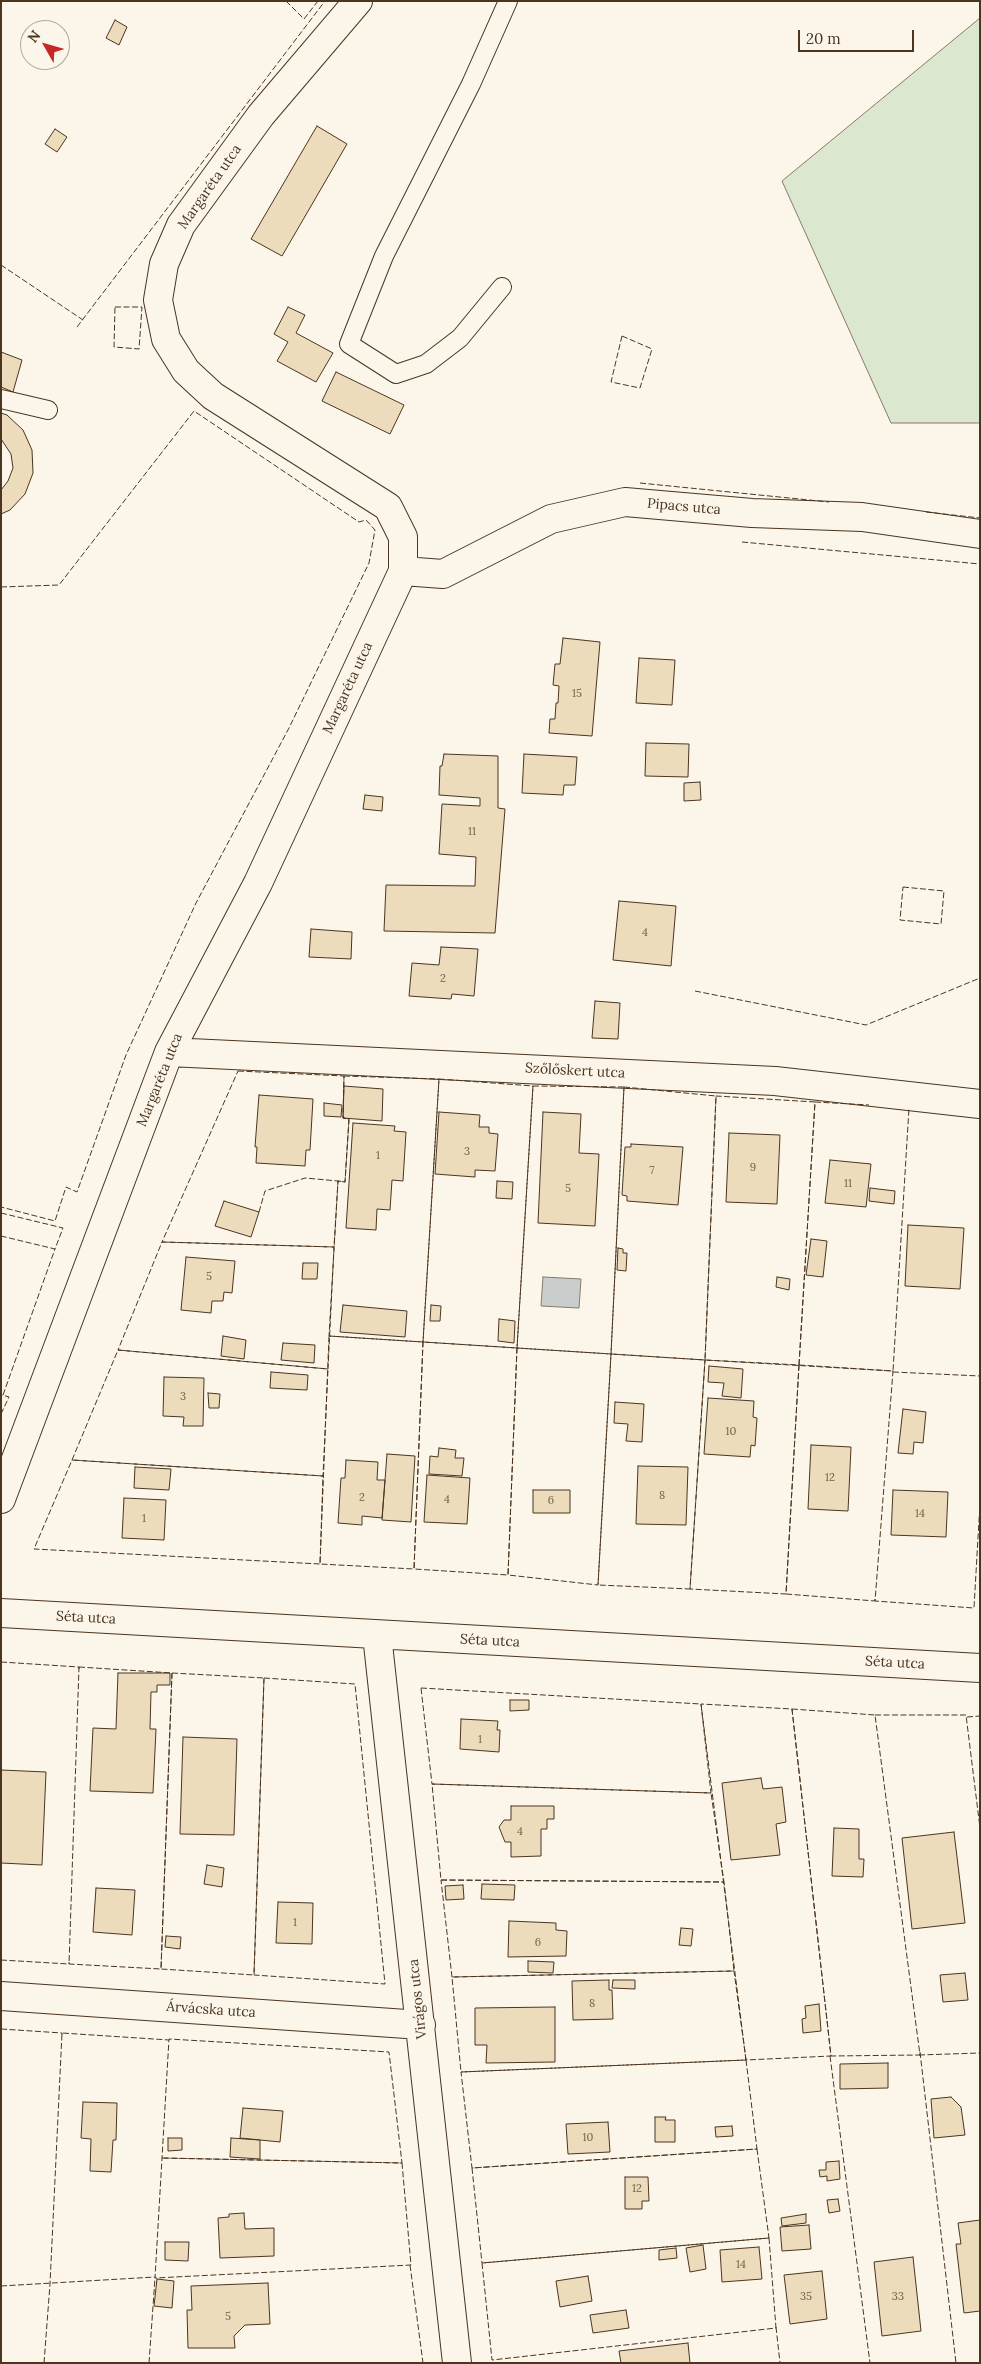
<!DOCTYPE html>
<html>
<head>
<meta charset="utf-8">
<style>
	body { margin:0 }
	#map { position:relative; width:981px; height:2364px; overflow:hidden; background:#fbf6e9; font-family:Lora,serif }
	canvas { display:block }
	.frame { position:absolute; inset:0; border:2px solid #4a3520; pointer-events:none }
	.north { position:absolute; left:20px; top:20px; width:50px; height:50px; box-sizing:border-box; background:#fbf6e9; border:1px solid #b4a999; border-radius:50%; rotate:308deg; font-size:14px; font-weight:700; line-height:20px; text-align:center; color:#4a3520 }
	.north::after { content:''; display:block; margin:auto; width:18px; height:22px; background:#c62828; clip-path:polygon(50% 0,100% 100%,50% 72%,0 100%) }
	.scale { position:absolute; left:798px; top:30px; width:116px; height:22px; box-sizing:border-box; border:2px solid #4a3520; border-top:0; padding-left:6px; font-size:15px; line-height:18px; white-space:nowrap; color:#4a3520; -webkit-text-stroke:4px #fbf6e9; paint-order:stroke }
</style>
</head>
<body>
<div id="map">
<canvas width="981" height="2364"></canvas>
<div class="frame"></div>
<div class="north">N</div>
<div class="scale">20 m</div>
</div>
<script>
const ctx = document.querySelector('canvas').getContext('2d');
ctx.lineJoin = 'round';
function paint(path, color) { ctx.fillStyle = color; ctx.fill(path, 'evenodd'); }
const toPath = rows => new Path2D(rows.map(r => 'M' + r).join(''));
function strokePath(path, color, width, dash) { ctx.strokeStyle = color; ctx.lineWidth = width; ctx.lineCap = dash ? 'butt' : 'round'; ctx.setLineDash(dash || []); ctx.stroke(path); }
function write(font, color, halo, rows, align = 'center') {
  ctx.font = font + ' Lora,serif'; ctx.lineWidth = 4; ctx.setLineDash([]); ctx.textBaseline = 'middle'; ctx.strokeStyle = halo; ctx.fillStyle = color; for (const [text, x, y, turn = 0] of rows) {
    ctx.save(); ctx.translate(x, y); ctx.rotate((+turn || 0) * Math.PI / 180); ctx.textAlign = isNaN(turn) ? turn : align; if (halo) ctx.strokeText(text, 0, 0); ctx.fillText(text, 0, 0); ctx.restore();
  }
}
const green = toPath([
	[980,18,980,423,891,423,782,181,980,18]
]);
paint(green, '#dce7d0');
strokePath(green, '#887966', 1);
const water = toPath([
	[543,1277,581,1279,579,1308,541,1306,543,1277]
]);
paint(water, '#c9cecd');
strokePath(water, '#887966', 1);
const building = toPath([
	[115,20,127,27,119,45,106,38,115,20],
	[317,126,347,144,282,256,251,239,317,126],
	[55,129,67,137,57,152,45,144,55,129],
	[288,307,305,315,296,333,333,353,316,382,277,361,288,342,274,334,288,307],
	[1,352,22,360,13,392,1,387,1,352],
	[336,372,404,405,390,434,322,401,336,372],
	[1,413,7,415,23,430,32,450,33,473,25,494,10,510,1,514,1,490,8,481,13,468,11,454,1,439,1,413],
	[563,638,600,642,592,736,549,733,550,719,555,719,556,703,558,703,559,686,553,685,555,664,560,664,563,638],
	[639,658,675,660,672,705,636,703,639,658],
	[646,743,689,744,688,777,645,776,646,743],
	[444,754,498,756,498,808,505,809,495,933,384,931,386,885,475,886,476,857,439,854,442,804,480,806,480,798,439,795,440,766,442,766,444,754],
	[524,754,577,757,575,785,564,785,563,795,522,793,524,754],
	[700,782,701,800,684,801,684,783,700,782],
	[365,795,383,797,382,811,363,809,365,795],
	[619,901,676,906,671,966,613,960,619,901],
	[311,929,352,932,351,959,309,957,311,929],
	[441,947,478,949,474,996,452,994,451,999,409,996,412,963,439,965,441,947],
	[595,1001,620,1003,618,1039,592,1038,595,1001],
	[344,1086,383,1089,382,1121,343,1118,344,1086],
	[259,1095,313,1099,310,1150,306,1150,305,1166,256,1163,257,1147,255,1147,259,1095],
	[324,1103,342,1105,341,1117,324,1116,324,1103],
	[439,1112,480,1115,479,1127,489,1127,489,1133,498,1134,495,1171,475,1170,475,1177,435,1174,439,1112],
	[543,1112,581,1114,579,1153,599,1154,595,1226,538,1223,543,1112],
	[353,1123,395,1126,394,1131,406,1132,403,1181,392,1180,390,1210,377,1209,376,1230,346,1228,353,1123],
	[729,1133,780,1135,777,1204,726,1202,729,1133],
	[631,1144,683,1147,678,1205,627,1201,627,1196,622,1195,625,1147,631,1147,631,1144],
	[830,1160,871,1164,866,1207,825,1203,830,1160],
	[497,1181,513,1182,512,1199,496,1198,497,1181],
	[870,1188,895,1191,894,1204,869,1201,870,1188],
	[224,1201,259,1212,251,1237,215,1226,224,1201],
	[908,1225,964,1228,960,1289,905,1286,908,1225],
	[811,1239,827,1241,823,1277,806,1275,811,1239],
	[618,1248,623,1249,623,1253,627,1253,626,1271,617,1270,618,1248],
	[186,1257,235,1261,232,1293,224,1292,223,1301,212,1301,211,1313,181,1310,186,1257],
	[303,1263,318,1263,317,1279,302,1279,303,1263],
	[777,1277,790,1279,789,1290,776,1287,777,1277],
	[343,1305,407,1311,405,1337,340,1332,343,1305],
	[431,1305,441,1306,440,1321,430,1321,431,1305],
	[499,1319,515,1321,514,1343,498,1341,499,1319],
	[223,1336,246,1340,244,1359,221,1356,223,1336],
	[283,1343,315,1345,314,1363,281,1360,283,1343],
	[709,1366,743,1369,741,1398,722,1396,724,1383,708,1382,709,1366],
	[271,1372,308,1375,307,1390,270,1388,271,1372],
	[164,1377,204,1378,203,1426,183,1426,184,1417,163,1416,164,1377],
	[208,1393,220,1394,219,1408,209,1408,208,1393],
	[708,1398,754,1401,753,1417,757,1418,755,1446,751,1445,750,1457,704,1454,708,1398],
	[615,1402,644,1404,642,1442,626,1441,628,1424,614,1423,615,1402],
	[903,1409,926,1412,923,1443,914,1442,913,1454,898,1453,903,1409],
	[811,1445,851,1447,848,1511,808,1509,811,1445],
	[439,1448,456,1450,455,1458,464,1458,462,1476,429,1474,430,1456,438,1457,439,1448],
	[387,1454,415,1456,411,1522,382,1520,387,1454],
	[346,1460,378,1462,377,1480,385,1480,382,1518,362,1516,362,1525,338,1523,341,1478,345,1478,346,1460],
	[638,1466,688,1467,686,1525,636,1524,638,1466],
	[135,1467,171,1469,169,1490,134,1488,135,1467],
	[427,1475,470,1478,467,1524,424,1522,427,1475],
	[533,1490,570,1490,570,1513,533,1513,533,1490],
	[893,1490,948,1492,946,1537,891,1535,893,1490],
	[124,1498,166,1500,164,1540,122,1538,124,1498],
	[118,1673,170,1673,170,1685,157,1685,157,1692,151,1692,150,1729,156,1729,153,1793,90,1791,93,1728,116,1729,118,1673],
	[510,1700,529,1700,529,1710,510,1711,510,1700],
	[461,1719,498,1721,497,1730,500,1730,499,1752,460,1749,461,1719],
	[183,1737,237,1739,234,1835,180,1834,183,1737],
	[1,1770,46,1772,42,1865,1,1863,1,1770],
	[761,1778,763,1789,782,1787,786,1822,776,1824,780,1855,731,1860,722,1783,761,1778],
	[511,1806,554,1806,554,1819,547,1819,547,1829,541,1829,541,1856,511,1857,511,1842,505,1842,499,1827,504,1820,511,1820,511,1806],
	[834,1828,859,1829,859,1859,864,1859,863,1877,832,1876,834,1828],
	[954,1832,965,1923,912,1929,902,1838,954,1832],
	[207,1865,224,1868,222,1887,204,1884,207,1865],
	[482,1884,515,1885,514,1900,481,1899,482,1884],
	[463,1885,464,1899,446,1900,445,1886,463,1885],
	[96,1888,135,1890,132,1935,93,1932,96,1888],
	[278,1902,313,1903,312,1944,276,1943,278,1902],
	[509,1921,556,1923,556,1930,567,1931,566,1956,508,1957,509,1921],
	[681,1928,693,1929,691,1946,679,1945,681,1928],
	[166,1936,181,1937,180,1949,165,1947,166,1936],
	[528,1961,554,1962,553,1973,528,1972,528,1961],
	[965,1973,968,2000,943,2002,940,1975,965,1973],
	[609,1980,609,1990,612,1990,613,2019,573,2020,572,1981,609,1980],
	[613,1980,635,1980,635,1989,612,1988,613,1980],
	[819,2004,821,2031,803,2033,802,2019,806,2018,805,2006,819,2004],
	[555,2007,555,2062,486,2063,487,2045,475,2045,475,2008,555,2007],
	[888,2063,888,2088,840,2089,840,2064,888,2063],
	[951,2097,961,2107,965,2135,934,2138,931,2099,951,2097],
	[83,2102,117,2103,116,2140,113,2140,111,2172,90,2171,91,2139,81,2138,83,2102],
	[243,2108,283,2111,280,2142,240,2138,243,2108],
	[655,2117,666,2117,665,2120,675,2120,675,2142,655,2142,655,2117],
	[608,2122,610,2152,568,2154,566,2124,608,2122],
	[732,2126,733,2136,716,2137,715,2127,732,2126],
	[168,2138,182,2138,182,2150,168,2151,168,2138],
	[231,2138,260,2140,260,2159,230,2157,231,2138],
	[839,2161,840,2179,827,2181,827,2176,820,2177,819,2170,826,2170,826,2162,839,2161],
	[625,2177,648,2177,649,2201,642,2201,642,2209,625,2209,625,2177],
	[838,2199,840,2211,829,2213,827,2200,838,2199],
	[244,2213,245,2229,274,2228,274,2256,220,2258,218,2218,229,2217,229,2214,244,2213],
	[806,2214,806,2223,782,2226,781,2218,806,2214],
	[980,2220,980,2311,964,2313,956,2244,961,2244,958,2223,980,2220],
	[809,2225,811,2249,782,2251,780,2227,809,2225],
	[165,2242,189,2242,188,2261,165,2260,165,2242],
	[703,2245,706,2269,690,2272,686,2248,703,2245],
	[759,2247,762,2279,722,2282,720,2250,759,2247],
	[676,2248,677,2258,659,2260,659,2250,676,2248],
	[913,2257,921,2331,882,2336,874,2262,913,2257],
	[822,2271,827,2319,790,2324,784,2275,822,2271],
	[588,2276,592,2301,560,2307,556,2281,588,2276],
	[157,2279,174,2281,172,2308,154,2306,157,2279],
	[268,2283,270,2324,245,2325,234,2336,235,2348,188,2348,187,2310,192,2310,191,2286,268,2283],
	[626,2310,629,2328,593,2333,590,2315,626,2310],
	[688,2343,690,2363,621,2363,619,2351,688,2343]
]);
paint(building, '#ecdcbc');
strokePath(building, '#4a3520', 1);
const lane = toPath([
	[502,287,460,338,426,364,396,374,349,344,384,256,471,84,508,1],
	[1,399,48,410]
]);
const street = toPath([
	[403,571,443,574,551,519,625,502,752,513,862,517,980,534],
	[169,1052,775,1081,980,1104],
	[1,1499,169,1052,258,883,403,571,403,537,388,507,213,396,186,371,166,339,158,300,164,264,181,225,261,115,358,1],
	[1,1613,980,1668],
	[377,1635,457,2363],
	[1,1996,421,2025]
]);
strokePath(lane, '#4a3520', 20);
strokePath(street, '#4a3520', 30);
strokePath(lane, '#fbf6e9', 18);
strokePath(street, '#fbf6e9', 28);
strokePath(toPath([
	[286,1,304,19,318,1],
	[1,265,83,320],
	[115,307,142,307,139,349,114,347,115,307],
	[77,327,325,1],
	[622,336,652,349,640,388,611,382,622,336],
	[640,483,829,502],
	[926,512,980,518],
	[742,542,980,564],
	[1,587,59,585,194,411,359,522,366,520,375,530,369,563,289,728,196,903,126,1055,77,1192,66,1187,55,1221,1,1207],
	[903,887,944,891,941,924,900,920,903,887],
	[695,991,866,1025,980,978],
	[238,1071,344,1076,343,1118,349,1119,345,1182,338,1181,334,1247,162,1242,238,1071],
	[344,1076,439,1079,423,1342,329,1336,338,1181,345,1182,349,1119,343,1118,344,1076],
	[439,1079,533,1086,517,1348,423,1342,439,1079],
	[533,1086,624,1087,611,1354,517,1348,533,1086],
	[624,1087,716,1096,705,1360,611,1354,624,1087],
	[259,1212,265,1191,305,1178,338,1181],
	[1,1213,63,1228,55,1249,1,1236],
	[162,1242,334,1247,328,1369,118,1350,162,1242],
	[329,1336,423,1342,414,1569,320,1564,329,1336],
	[423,1342,517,1348,508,1575,414,1569,423,1342],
	[517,1348,611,1354,598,1585,508,1575,517,1348],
	[118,1350,328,1369,323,1476,72,1460,118,1350],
	[611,1354,705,1360,690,1589,598,1585,611,1354],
	[705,1360,799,1365,786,1594,690,1589,705,1360],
	[799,1365,815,1102,869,1105],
	[799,1365,815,1102,716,1096,705,1360,893,1371,909,1108],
	[799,1365,893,1371,875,1601,786,1594,799,1365],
	[893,1372,980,1376],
	[3,1395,55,1249],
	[1,1414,9,1397,2,1395],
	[72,1460,323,1476,320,1564,34,1549,72,1460],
	[875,1599,875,1601,974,1608,980,1503],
	[1,1662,79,1667,79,1669],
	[79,1667,172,1673,161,1969,69,1964,79,1667],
	[172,1673,264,1678,254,1975,161,1969,172,1673],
	[264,1678,355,1684,385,1984,254,1975,264,1678],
	[421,1688,701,1704,711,1793,432,1784,421,1688],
	[792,1709,875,1715,920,2055,831,2056,792,1709],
	[875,1715,966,1715,980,1828],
	[967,1717,980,1716],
	[432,1784,711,1793,724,1882,441,1880,432,1784],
	[441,1880,724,1882,734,1971,452,1977,441,1880],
	[1,1960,69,1964,69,1962],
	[1,2029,62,2033,62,2035],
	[920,2052,956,2363],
	[919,2055,980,2053],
	[830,2056,870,2363],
	[746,2060,734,1971,452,1977,461,2072,746,2060,831,2056,792,1709,701,1704,746,2060],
	[746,2060,757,2149,472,2168,461,2072,746,2060],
	[757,2149,769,2238,482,2263,472,2168,757,2149],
	[162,2158,402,2163,389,2052,169,2039,162,2158,155,2278,411,2265,402,2163,162,2158],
	[769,2238,776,2328,492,2360,482,2263,769,2238],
	[410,2265,423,2363],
	[1,2286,155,2277],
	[776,2327,780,2363],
	[44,2363,50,2284,62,2033,169,2040],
	[149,2363,155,2278]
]), '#4a3520', 1, [6, 2.5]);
write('11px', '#725f47', null, [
	["15",577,694],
	["11",472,832],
	["4",645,933],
	["2",443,979],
	["3",467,1152],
	["1",378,1156],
	["9",753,1168],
	["7",652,1171],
	["11",848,1184],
	["5",568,1189],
	["5",209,1277],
	["3",183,1397],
	["10",731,1432],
	["12",830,1478],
	["8",662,1496],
	["2",362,1498],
	["4",447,1500],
	["6",551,1501],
	["14",920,1514],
	["1",144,1519],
	["1",480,1740],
	["4",520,1832],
	["1",295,1923],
	["6",538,1943],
	["8",592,2004],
	["10",588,2138],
	["12",637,2189],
	["14",741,2265],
	["35",806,2297],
	["33",898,2297],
	["5",228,2317]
]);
write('14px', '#4a3520', '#fbf6e9', [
	["Margaréta utca",210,187,-55],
	["Pipacs utca",684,507,5],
	["Margaréta utca",348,688,-65],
	["Szőlőskert utca",575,1071,3],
	["Margaréta utca",160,1080,-68],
	["Séta utca",86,1618,3],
	["Séta utca",490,1641,3],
	["Séta utca",895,1663,3],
	["Virágos utca",418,1999,-96],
	["Árvácska utca",211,2010,4]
]);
</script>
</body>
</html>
